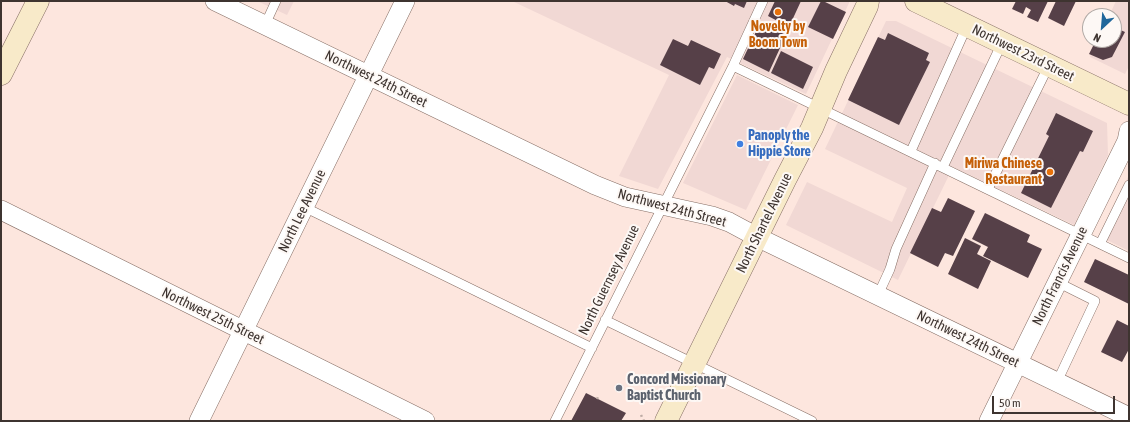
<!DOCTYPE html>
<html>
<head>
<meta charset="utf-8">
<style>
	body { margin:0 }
	#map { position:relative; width:1130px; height:422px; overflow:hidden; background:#fde6de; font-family:"Asap Condensed",sans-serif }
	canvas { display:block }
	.frame { position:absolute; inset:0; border:2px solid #3e3430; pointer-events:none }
	.north { position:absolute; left:1082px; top:8px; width:40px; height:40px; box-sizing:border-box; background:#fdf8f5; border:1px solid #b1aaa6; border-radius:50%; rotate:206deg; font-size:11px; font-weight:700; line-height:16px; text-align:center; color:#3e3430 }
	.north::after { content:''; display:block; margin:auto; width:14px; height:18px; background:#20679b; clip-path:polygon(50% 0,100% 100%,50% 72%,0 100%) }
	.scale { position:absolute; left:992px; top:396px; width:123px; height:18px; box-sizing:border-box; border:2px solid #3e3430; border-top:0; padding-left:5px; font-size:12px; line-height:14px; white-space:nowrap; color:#3e3430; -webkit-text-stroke:3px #fdf8f5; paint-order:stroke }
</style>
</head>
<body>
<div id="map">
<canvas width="1130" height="422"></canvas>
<div class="frame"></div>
<div class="north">N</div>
<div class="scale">50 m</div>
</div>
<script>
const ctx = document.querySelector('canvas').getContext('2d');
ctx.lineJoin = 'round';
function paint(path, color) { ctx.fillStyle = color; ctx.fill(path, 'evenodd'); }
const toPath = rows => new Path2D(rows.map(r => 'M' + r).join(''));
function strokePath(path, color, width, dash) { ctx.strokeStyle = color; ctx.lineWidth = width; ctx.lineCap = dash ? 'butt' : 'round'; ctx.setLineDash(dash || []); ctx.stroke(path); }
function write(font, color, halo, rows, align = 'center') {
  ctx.font = font + ' "Asap Condensed",sans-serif'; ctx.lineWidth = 4; ctx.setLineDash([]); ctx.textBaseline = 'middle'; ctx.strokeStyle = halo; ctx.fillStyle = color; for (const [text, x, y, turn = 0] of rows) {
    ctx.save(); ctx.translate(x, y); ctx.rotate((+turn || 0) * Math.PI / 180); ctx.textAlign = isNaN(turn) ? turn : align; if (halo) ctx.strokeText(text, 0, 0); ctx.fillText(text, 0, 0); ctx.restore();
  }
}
paint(toPath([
	[257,1,294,1,287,15],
	[512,1,849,1,849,3,806,94,727,57,658,189,619,176,669,75],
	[1116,1,1126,1,1129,2,1129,66,1125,74,1090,57,1097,40,1114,40,1114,16,1109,16],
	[886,21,896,21,1107,123,1108,155,1074,225,953,167,898,280,786,225,807,182,892,222,907,188,825,149],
	[737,75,798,105,746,210,683,183],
	[1129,175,1129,251,1099,236]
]), '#f1d8d4');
paint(toPath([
	[725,1,747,1,744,8,735,4,734,6],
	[775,1,801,1,789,27,768,16],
	[821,1,823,1,846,12,833,39,808,27],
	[1016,1,1048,1,1038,22,1027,17,1031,10,1026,7,1023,14,1012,9],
	[1056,1,1076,1,1064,26,1048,18],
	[760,23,786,35,769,72,743,59],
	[1114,27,1125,32,1112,57,1103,60,1089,54,1096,40,1114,40],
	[888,33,929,53,926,60,930,62,899,125,848,100,878,37,885,40],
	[673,39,688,46,691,40,721,54,714,69,709,67,700,85,660,65],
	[781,51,813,67,803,89,771,73],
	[1056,113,1093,131,1083,152,1080,151,1051,208,1021,193,1049,136,1046,134],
	[948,198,975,211,953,256,945,253,938,267,910,253,932,208,941,212],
	[985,213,1030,235,1027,242,1042,249,1028,278,983,256,988,247,972,239],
	[965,238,981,246,977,254,991,261,978,289,948,274],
	[1095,259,1129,275,1129,304,1084,282],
	[1117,320,1129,326,1129,349,1122,362,1101,352],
	[586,393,626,413,621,421,571,421]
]), '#564048');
const lane = toPath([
	[265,25,276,1],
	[733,66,1129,258],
	[911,151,967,26],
	[943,167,1002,43],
	[988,189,1049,65],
	[304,207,592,348],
	[1100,244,1129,185],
	[1057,282,1095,301,1057,382],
	[878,295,890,269,896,249,935,163],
	[605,320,812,421],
	[555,421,733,66,763,1]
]);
const street = toPath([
	[215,1,595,185,625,197,712,216,729,222,757,237,1129,417],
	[1,210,425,421],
	[199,421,405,1],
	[989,421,1127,141,1129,131]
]);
const secondary = toPath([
	[916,1,1129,104],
	[1,74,38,1],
	[666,421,785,180,812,128,836,71,867,6,868,1]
]);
strokePath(lane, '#866e65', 10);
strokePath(street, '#866e65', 20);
strokePath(secondary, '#866e65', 23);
strokePath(toPath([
	[597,399,599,395],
	[641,415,644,421]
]), '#beaca5', 2.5, [2, 3]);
strokePath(lane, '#fff', 9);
strokePath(street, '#fff', 19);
strokePath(secondary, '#f8eac9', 22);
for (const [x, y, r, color] of [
	[778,12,4,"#e8710a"],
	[740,144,4,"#3f7fe0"],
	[1050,172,4,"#e8710a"],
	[619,388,4,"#6b7280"]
]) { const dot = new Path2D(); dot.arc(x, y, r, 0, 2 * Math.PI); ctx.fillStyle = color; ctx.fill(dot); strokePath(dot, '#fdf8f5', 1.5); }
write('bold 14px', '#c56008', '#fdf8f5', [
	["Novelty by",778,27],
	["Boom Town",778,43],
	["Miriwa Chinese",1042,164,"right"],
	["Restaurant",1042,180,"right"]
]);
write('14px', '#3e3430', '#fdf8f5', [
	["Northwest 23rd Street",1023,53,26],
	["Northwest 24th Street",376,79,26],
	["Northwest 24th Street",672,208,15],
	["North Lee Avenue",302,211,-64],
	["North Shartel Avenue",764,223,-64],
	["North Francis Avenue",1060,276,-64],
	["North Guernsey Avenue",609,280,-64],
	["Northwest 25th Street",213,316,26],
	["Northwest 24th Street",968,339,26]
]);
write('bold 14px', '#366cbe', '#fdf8f5', [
	["Panoply the",748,136],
	["Hippie Store",748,152]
], 'left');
write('bold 14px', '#5b616d', '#fdf8f5', [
	["Concord Missionary",627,380],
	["Baptist Church",627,396]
], 'left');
</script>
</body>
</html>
